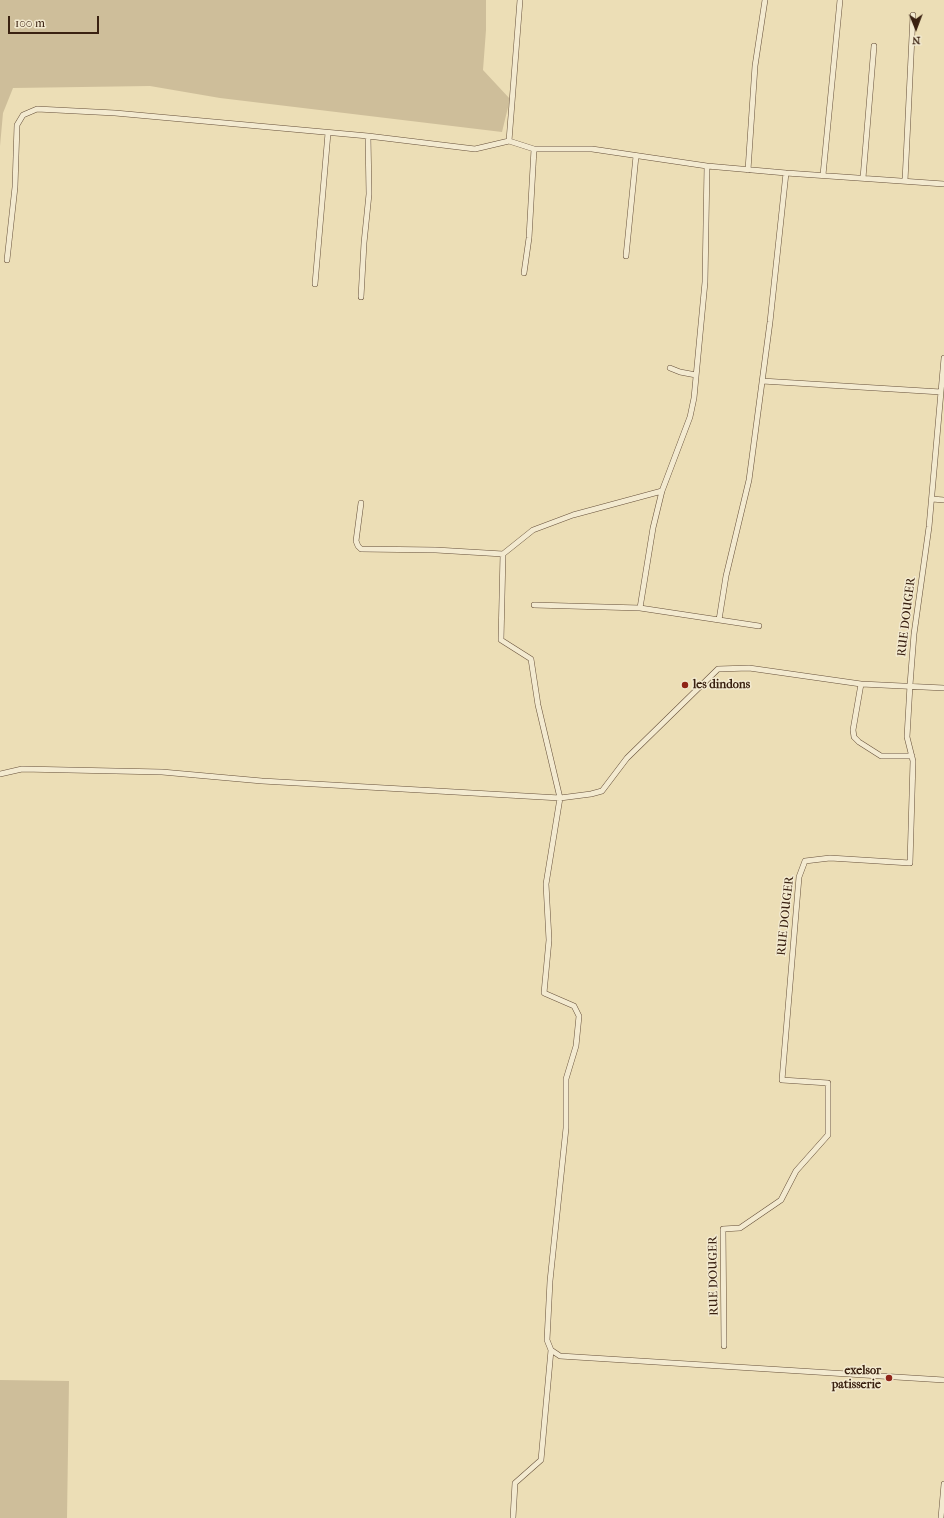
<!DOCTYPE html>
<html>
<head>
<meta charset="utf-8">
<style>
	body { margin:0 }
	#map { position:relative; width:944px; height:1518px; overflow:hidden; background:#ecdeb6; font-family:"IM FELL French Canon",serif }
	canvas { display:block }
	.north { position:absolute; left:896px; top:8px; width:40px; height:40px; -webkit-text-stroke:3px #f3ead0; paint-order:stroke; rotate:179deg; font-size:11px; font-weight:700; line-height:16px; text-align:center; color:#3a2111 }
	.north::after { content:''; display:block; margin:auto; width:14px; height:18px; background:#3a2111; clip-path:polygon(50% 0,100% 100%,50% 72%,0 100%) }
	.scale { position:absolute; left:8px; top:16px; width:91px; height:18px; box-sizing:border-box; border:2px solid #3a2111; border-top:0; padding-left:5px; font-size:12px; line-height:14px; white-space:nowrap; color:#3a2111; -webkit-text-stroke:3px #f3ead0; paint-order:stroke }
</style>
</head>
<body>
<div id="map">
<canvas width="944" height="1518"></canvas>
<div class="north">N</div>
<div class="scale">100 m</div>
</div>
<script>
const ctx = document.querySelector('canvas').getContext('2d');
ctx.lineJoin = 'round';
function paint(path, color) { ctx.fillStyle = color; ctx.fill(path, 'evenodd'); }
const toPath = rows => new Path2D(rows.map(r => 'M' + r).join(''));
function strokePath(path, color, width, dash) { ctx.strokeStyle = color; ctx.lineWidth = width; ctx.lineCap = dash ? 'butt' : 'round'; ctx.setLineDash(dash || []); ctx.stroke(path); }
function write(font, color, halo, rows, align = 'center') {
  ctx.font = font + ' "IM FELL French Canon",serif'; ctx.lineWidth = 3; ctx.setLineDash([]); ctx.textBaseline = 'middle'; ctx.strokeStyle = halo; ctx.fillStyle = color; for (const [text, x, y, turn = 0] of rows) {
    ctx.save(); ctx.translate(x, y); ctx.rotate((+turn || 0) * Math.PI / 180); ctx.textAlign = isNaN(turn) ? turn : align; if (halo) ctx.strokeText(text, 0, 0); ctx.fillText(text, 0, 0); ctx.restore();
  }
}
paint(toPath([
	[0,0,486,0,486,30,483,70,510,99,502,132,220,98,150,86,13,88,3,113,0,146],
	[0,1380,69,1381,67,1518,0,1518]
]), '#cebe9a');
const street = toPath([
	[509,141,520,0],
	[748,170,755,66,765,0],
	[823,175,840,0],
	[863,178,874,46],
	[905,181,913,15],
	[626,256,636,156],
	[7,260,15,187,17,125,23,115,37,109,115,113,368,136,475,149,509,141,534,149,592,149,707,166,786,173,944,184],
	[524,273,529,238,534,149],
	[315,284,328,133],
	[361,297,364,243,369,194,368,136],
	[670,368,680,372,696,375],
	[762,381,941,392],
	[932,499,944,500],
	[361,503,356,541,358,546,361,549,436,550,503,554,533,530,573,515,662,491,690,417,694,398,705,282,707,166],
	[503,554,501,640,531,659,538,705,560,798,546,884,549,940,544,993,574,1006,579,1016,576,1046,566,1079,566,1128,550,1281,547,1340,551,1350,560,1356,944,1380],
	[534,605,640,608,759,626],
	[640,608,653,528,662,491],
	[719,620,726,576,749,480,770,322,786,173],
	[861,684,853,730,854,737,859,742,881,756,912,756],
	[0,774,22,769,162,772,262,781,560,798,591,794,602,791,627,758,718,669,749,668,861,684,944,688],
	[724,1346,723,1229,740,1228,781,1200,796,1171,828,1135,828,1083,782,1080,799,877,805,861,830,858,910,863,913,761,907,737,910,685,914,634,929,527,944,358],
	[513,1518,515,1483,541,1460,551,1350],
	[941,1518,944,1484]
]);
strokePath(street, '#66503a', 6);
strokePath(street, '#f3ead0', 5);
for (const [x, y, r, color] of [
	[685,685,4,"#8f2418"],
	[889,1378,4,"#8f2418"]
]) { const dot = new Path2D(); dot.arc(x, y, r, 0, 2 * Math.PI); ctx.fillStyle = color; ctx.fill(dot); strokePath(dot, '#f3ead0', 1.5); }
write('12px', '#3a2111', '#f3ead0', [
	["RUE DOUGER",907,617,-83],
	["RUE DOUGER",786,916,-84],
	["RUE DOUGER",714,1276,-91]
]);
write('bold 12px', '#3a2111', '#f3ead0', [
	["les dindons",693,685],
	["exelsor",881,1371,"right"],
	["patisserie",881,1385,"right"]
], 'left');
</script>
</body>
</html>
